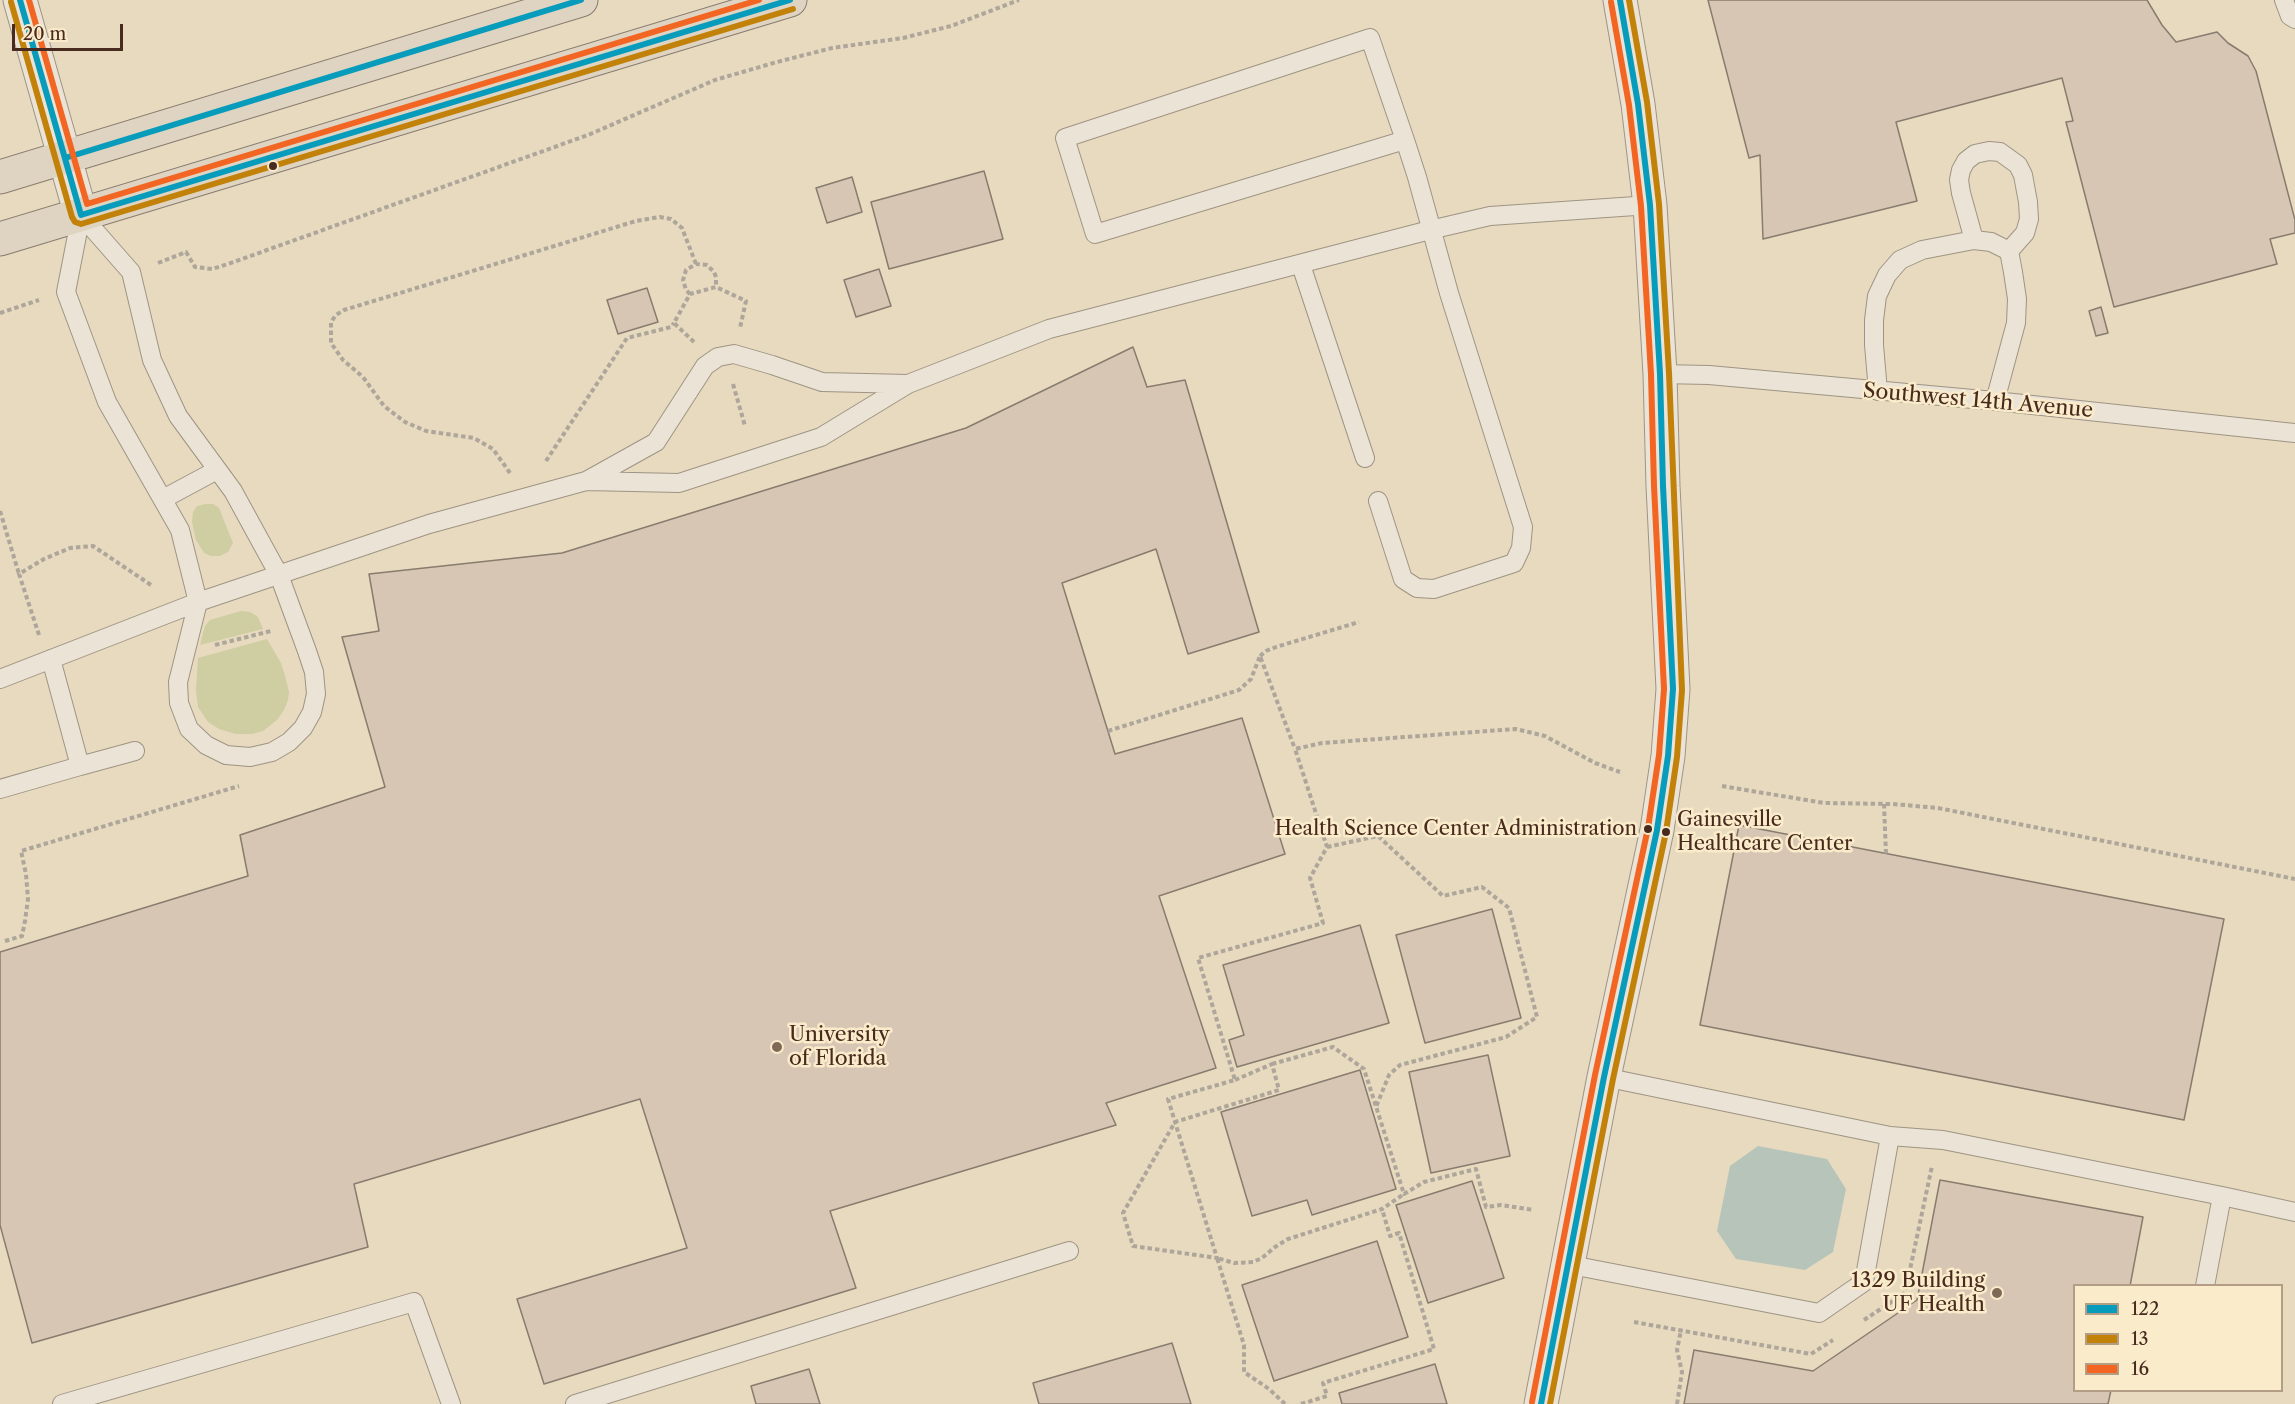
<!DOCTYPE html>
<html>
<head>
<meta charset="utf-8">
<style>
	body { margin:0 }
	#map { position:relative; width:2295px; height:1404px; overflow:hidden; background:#e7dabf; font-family:"Libre Caslon Text",serif }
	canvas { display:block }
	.legend { position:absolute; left:2073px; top:1284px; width:210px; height:108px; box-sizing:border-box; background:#faebca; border:2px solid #b39e85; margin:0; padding:8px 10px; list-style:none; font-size:18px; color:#482a1e }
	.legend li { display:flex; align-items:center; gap:12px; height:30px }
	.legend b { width:30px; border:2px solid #b39e85 }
	.scale { position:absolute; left:12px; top:24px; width:111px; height:27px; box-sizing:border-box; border:3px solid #482a1e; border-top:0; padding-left:8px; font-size:18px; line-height:21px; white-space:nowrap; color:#482a1e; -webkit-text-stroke:4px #faebca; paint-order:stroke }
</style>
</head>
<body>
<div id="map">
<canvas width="2295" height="1404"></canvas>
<ul class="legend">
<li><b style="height:8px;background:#079cbc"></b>122</li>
<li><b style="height:8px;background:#c28109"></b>13</li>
<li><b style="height:8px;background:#f26522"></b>16</li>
</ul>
<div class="scale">20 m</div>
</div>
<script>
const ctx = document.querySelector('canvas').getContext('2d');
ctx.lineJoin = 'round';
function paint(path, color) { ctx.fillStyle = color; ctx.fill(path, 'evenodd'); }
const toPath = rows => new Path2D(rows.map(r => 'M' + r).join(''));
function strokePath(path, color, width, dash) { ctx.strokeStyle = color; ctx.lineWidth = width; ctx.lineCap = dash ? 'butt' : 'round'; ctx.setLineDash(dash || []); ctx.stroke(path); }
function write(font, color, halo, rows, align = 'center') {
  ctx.font = font + ' "Libre Caslon Text",serif'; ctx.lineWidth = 5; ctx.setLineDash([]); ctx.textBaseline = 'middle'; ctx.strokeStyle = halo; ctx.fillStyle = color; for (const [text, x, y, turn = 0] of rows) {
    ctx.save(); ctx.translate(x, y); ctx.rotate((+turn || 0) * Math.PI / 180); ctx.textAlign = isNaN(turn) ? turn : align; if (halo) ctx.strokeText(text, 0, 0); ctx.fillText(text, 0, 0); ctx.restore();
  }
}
paint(toPath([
	[205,504,213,504,219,508,233,543,228,552,220,556,211,556,204,553,196,540,192,522,193,512,197,506],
	[241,611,250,612,258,617,263,629,200,645,205,626,210,620],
	[267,639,281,663,285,676,289,692,288,700,284,710,277,720,263,731,252,734,236,734,219,729,208,722,198,707,196,690,198,658]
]), '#cfcda2');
paint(toPath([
	[1758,1146,1827,1159,1846,1189,1833,1252,1805,1270,1736,1259,1717,1231,1730,1166]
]), '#b7c4b9');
const building = toPath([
	[1708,0,2147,0,2162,25,2176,42,2217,32,2228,43,2248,56,2256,71,2295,220,2295,233,2270,239,2277,264,2114,307,2066,122,2073,121,2062,78,1896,122,1917,201,1763,239,1760,155,1749,158,1708,0],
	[984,171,1003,239,889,269,871,202,984,171],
	[852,177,862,212,827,223,816,188,852,177],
	[879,269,891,306,856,317,844,280,879,269],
	[647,288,658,322,618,334,607,300,647,288],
	[2101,307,2108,333,2096,336,2089,311,2101,307],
	[1133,347,1147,387,1185,380,1259,632,1188,654,1156,549,1062,583,1115,754,1242,718,1285,854,1159,896,1216,1068,1106,1103,1116,1125,830,1211,856,1288,544,1384,517,1299,687,1248,640,1099,354,1184,368,1247,32,1343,0,1225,0,952,248,876,240,835,385,787,342,637,379,631,369,574,562,553,966,428,1133,347],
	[1739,825,2224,919,2184,1120,1700,1025,1739,825],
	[1492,909,1521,1018,1425,1043,1396,935,1492,909],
	[1360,925,1389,1023,1237,1067,1229,1040,1244,1035,1223,965,1360,925],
	[1488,1055,1510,1156,1431,1173,1409,1072,1488,1055],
	[1360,1070,1396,1189,1312,1215,1307,1200,1252,1216,1221,1112,1360,1070],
	[1940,1180,2143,1217,2130,1286,2074,1286,2074,1390,2111,1390,2108,1404,1684,1404,1694,1350,1813,1371,1917,1300,1940,1180],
	[1472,1181,1504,1278,1428,1303,1396,1205,1472,1181],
	[1377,1241,1408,1337,1274,1381,1242,1285,1377,1241],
	[1172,1343,1191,1404,1039,1404,1033,1383,1172,1343],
	[1435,1364,1447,1404,1342,1404,1339,1393,1435,1364],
	[809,1369,820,1404,756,1404,751,1386,809,1369]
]);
paint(building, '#d8c6b5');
strokePath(building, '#887c6e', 1.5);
const service = toPath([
	[2284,0,2290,16,2295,19],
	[81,215,131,272,152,360,178,416,233,491,279,575,307,651,314,672,316,694,312,712,303,728,289,742,272,752,250,757,226,755,206,745,189,729,179,703,178,682,198,602,180,530,107,402,66,292,81,215],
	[1974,240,1961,193,1959,180,1961,170,1966,161,1975,154,1989,151,2000,152,2018,165,2023,175,2028,202,2029,219,2025,233,2009,251],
	[1301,265,1365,458],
	[1660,374,1709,375,1995,401,2295,433],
	[1878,391,1874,345,1874,320,1877,296,1887,275,1900,260,1922,250,1974,240,1991,242,2009,251,2013,272,2017,299,2016,323,1995,401],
	[586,481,679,483,821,437,908,384,1049,329,1430,230,1490,216,1650,205],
	[163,499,217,470],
	[1378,501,1403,579,1417,588,1434,589,1514,563,1521,548,1523,527,1449,293,1417,177,1405,140,1370,38,1065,138,1095,234,1405,140],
	[51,659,80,766,135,751],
	[0,679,198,602,429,524,586,481,656,442,705,366,718,357,734,354,772,365,822,382,908,384],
	[0,789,80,766],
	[1890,1136,1943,1140,2222,1196,2205,1286],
	[2222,1196,2295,1212],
	[1566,1264,1819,1313,1864,1282,1890,1136,1604,1077],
	[62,1404,414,1302,451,1404],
	[575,1404,1069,1251]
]);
const minor = toPath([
	[20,0,81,215]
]);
const tertiary = toPath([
	[1541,1404,1604,1077,1657,830,1668,756,1673,689,1663,486,1660,374,1650,205,1638,104,1620,0]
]);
const primary = toPath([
	[0,177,581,0],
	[0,239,790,0]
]);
strokePath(service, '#9f9483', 20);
strokePath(minor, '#9f9483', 35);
strokePath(tertiary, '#9f9483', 35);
strokePath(primary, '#887c6e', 35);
strokePath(toPath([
	[158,263,186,252,195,267,212,269,228,264,588,135,715,80,777,62,832,48,903,38,951,26,1019,0],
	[690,294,686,290,683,280,686,270,696,264,707,265,714,272,716,277,716,287],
	[0,313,39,300],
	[694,342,674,323,690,294,716,287,746,301,740,328],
	[733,384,745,426],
	[546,461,627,338,671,327,674,323],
	[510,473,493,449,474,438,426,431,405,422,384,406,363,377,343,360,331,343,331,322,336,315,344,310,525,255,636,221,660,217,671,219,682,228,696,264],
	[0,511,19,574],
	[39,635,19,574,44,559,70,548,93,546,151,585],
	[215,645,271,631],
	[1260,656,1266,651,1276,647,1359,622],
	[1108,731,1239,690,1251,679,1260,656,1295,749],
	[1722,786,1824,803,1893,804,1938,808,2295,879],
	[1884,804,1886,854],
	[1327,847,1378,836,1443,896,1482,887,1509,908,1537,1017,1506,1037,1400,1065,1389,1075,1376,1107],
	[5,941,22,936,25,921,28,899,26,874,21,851,239,786],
	[1272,1064,1333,1047,1364,1069,1404,1194,1424,1182,1476,1169,1486,1207,1501,1205,1534,1210],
	[1235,1080,1272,1064,1279,1090,1175,1122,1123,1213,1133,1246,1217,1258,1175,1122,1168,1099,1235,1080,1198,958,1323,923,1310,878,1327,847,1295,749,1322,743,1516,729,1545,736,1595,763,1620,772],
	[1864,1320,1905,1293,1932,1166],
	[1634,1322,1811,1354,1833,1340],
	[1285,1404,1269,1389,1244,1372,1244,1345,1217,1258,1234,1263,1253,1262,1262,1258,1275,1247,1288,1239,1382,1209,1404,1194],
	[1301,1404,1327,1396,1323,1383,1434,1349,1399,1233,1390,1236,1382,1209],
	[1677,1404,1682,1372,1677,1350,1681,1330]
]), '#aea69a', 4, [4.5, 3]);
strokePath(service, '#eae3d6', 18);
strokePath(minor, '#eae3d6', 33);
strokePath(tertiary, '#eae3d6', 33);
strokePath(primary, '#ded4c1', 33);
strokePath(toPath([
	[20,0,81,215,790,0],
	[65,158,581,0],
	[1541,1404,1604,1077,1657,830,1668,756,1673,689,1663,486,1660,374,1650,205,1638,104,1620,0]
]), '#079cbc', 6);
strokePath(toPath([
	[11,2,72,217,75,222,81,224,793,9],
	[1550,1404,1613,1079,1666,832,1677,757,1682,690,1669,373,1659,204,1647,102,1629,0]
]), '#c28109', 6);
strokePath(toPath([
	[29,0,87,204,759,0],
	[1532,1402,1595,1075,1648,828,1659,755,1664,689,1654,486,1651,374,1641,206,1629,105,1611,2]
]), '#f26522', 6);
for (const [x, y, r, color] of [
	[273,166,5,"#482a1e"],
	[1648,829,5,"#482a1e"],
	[1666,832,5,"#482a1e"],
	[777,1047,6,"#806856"],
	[1997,1293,6,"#806856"]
]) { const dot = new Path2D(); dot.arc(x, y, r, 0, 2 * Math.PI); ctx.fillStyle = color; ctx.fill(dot); strokePath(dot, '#faebca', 2); }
write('20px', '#482a1e', '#faebca', [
	["Gainesville",1677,820],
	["Healthcare Center",1677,844],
	["Health Science Center Administration",1637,829,"right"]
], 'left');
write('21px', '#482a1e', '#faebca', [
	["Southwest 14th Avenue",1978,401,5]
]);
write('21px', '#482a1e', '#faebca', [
	["University",789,1035],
	["of Florida",789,1059],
	["1329 Building",1985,1281,"right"],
	["UF Health",1985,1305,"right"]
], 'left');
</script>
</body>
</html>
